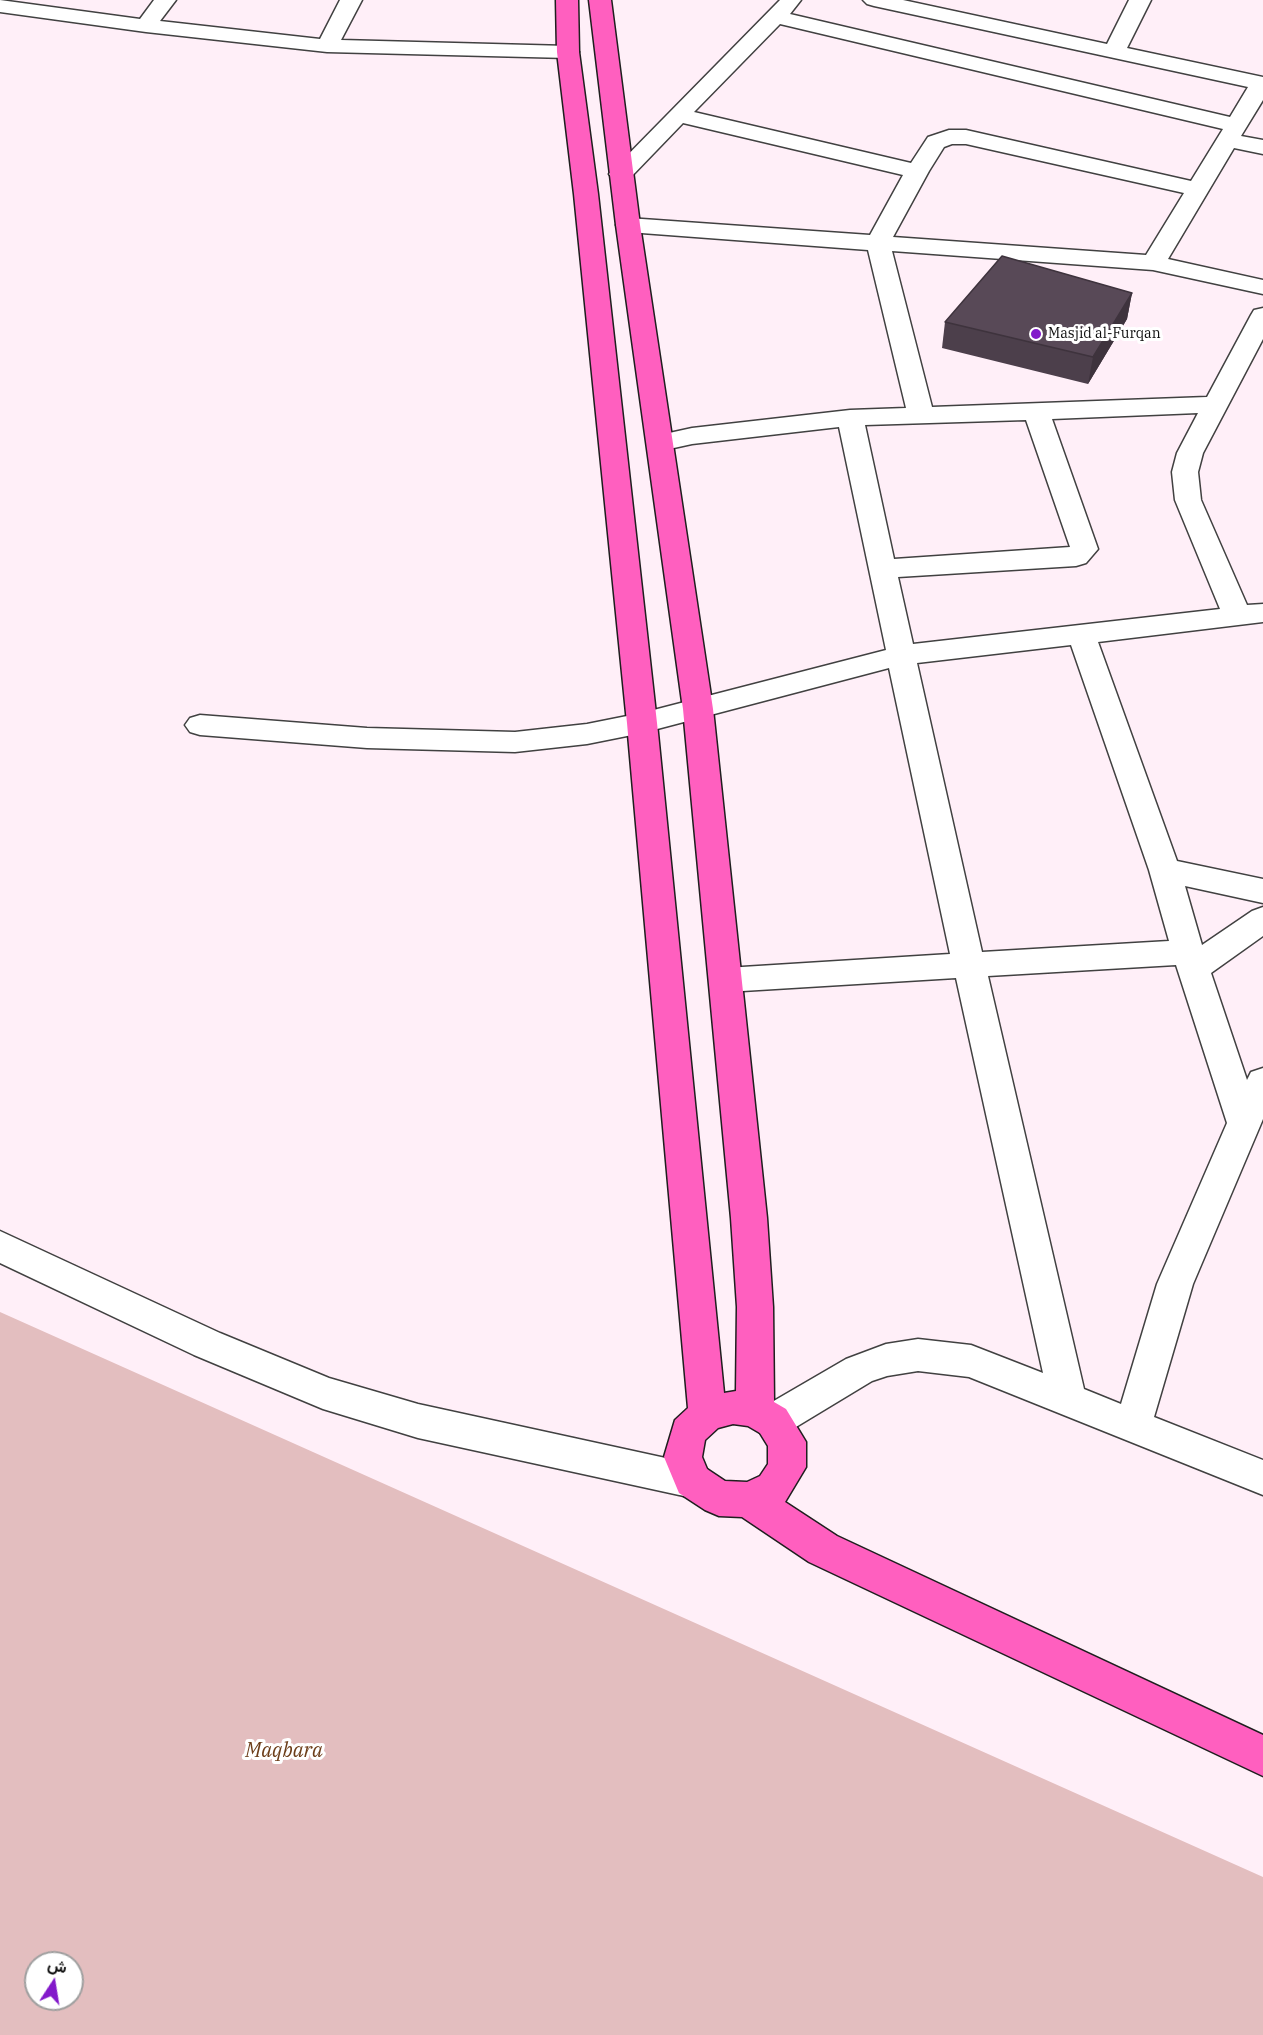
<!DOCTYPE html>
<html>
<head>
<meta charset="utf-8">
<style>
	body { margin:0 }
	#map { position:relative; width:1263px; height:2035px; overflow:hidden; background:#ffeff8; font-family:"IBM Plex Serif",Vazirmatn,serif }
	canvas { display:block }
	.north { position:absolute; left:24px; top:1951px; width:60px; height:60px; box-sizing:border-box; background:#fff; border:2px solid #9f9f9f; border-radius:50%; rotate:12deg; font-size:16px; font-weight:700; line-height:24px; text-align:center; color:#0e0e0e }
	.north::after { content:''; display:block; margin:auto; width:21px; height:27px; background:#831aca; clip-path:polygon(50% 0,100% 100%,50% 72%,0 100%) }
</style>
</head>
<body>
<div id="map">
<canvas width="1263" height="2035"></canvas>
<div class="north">ش</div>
</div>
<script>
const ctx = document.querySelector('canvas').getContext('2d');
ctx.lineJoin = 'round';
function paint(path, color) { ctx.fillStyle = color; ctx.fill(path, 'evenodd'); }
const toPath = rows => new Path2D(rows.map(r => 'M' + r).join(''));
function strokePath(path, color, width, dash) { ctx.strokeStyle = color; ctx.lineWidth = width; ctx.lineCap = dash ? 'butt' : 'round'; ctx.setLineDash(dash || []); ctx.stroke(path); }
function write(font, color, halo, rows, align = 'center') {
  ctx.font = font + ' "IBM Plex Serif",serif'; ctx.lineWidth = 6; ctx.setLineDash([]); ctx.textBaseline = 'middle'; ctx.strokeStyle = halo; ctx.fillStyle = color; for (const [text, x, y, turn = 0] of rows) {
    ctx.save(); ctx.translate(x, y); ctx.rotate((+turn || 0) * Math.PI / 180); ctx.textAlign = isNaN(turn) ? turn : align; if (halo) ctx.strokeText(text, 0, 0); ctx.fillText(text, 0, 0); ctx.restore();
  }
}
paint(toPath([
	[0,1312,1263,1877,1263,2035,0,2035],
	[36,1963,72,1963,72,1999,36,1999]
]), '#e3bebf');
const minor = toPath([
	[0,0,140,19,154,0,176,0,160,21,320,39,340,0,362,0,341,40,568,46,576,47,579,52,576,57,568,58,327,52,146,32,0,12,0,0],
	[780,0,801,0,790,14,1230,117,1248,87,874,6,867,4,863,0,903,0,1107,44,1129,0,1151,0,1127,48,1263,77,1263,100,1241,136,1263,140,1263,154,1234,148,1168,259,1263,280,1263,294,1153,270,892,251,932,407,1207,397,1251,315,1254,310,1263,308,1263,339,1203,453,1198,472,1201,500,1247,605,1263,604,1263,622,1098,642,1177,861,1263,879,1263,903,1185,886,1202,945,1252,911,1263,907,1263,936,1211,973,1247,1080,1251,1072,1263,1068,1263,1119,1193,1284,1154,1417,1263,1460,1263,1495,969,1377,918,1371,887,1376,872,1381,786,1433,773,1438,760,1433,754,1421,760,1409,846,1359,886,1344,918,1339,971,1345,1043,1373,956,978,726,992,714,989,710,980,714,971,726,968,950,954,889,668,642,733,587,744,515,752,367,748,200,735,190,732,185,725,190,718,200,715,367,728,515,732,587,724,642,713,886,650,839,427,692,444,660,451,651,449,647,443,651,437,692,428,850,410,906,408,868,250,628,232,620,230,616,225,620,220,628,218,870,235,903,175,683,123,629,179,621,181,613,179,609,174,780,0],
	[780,24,1223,129,1191,181,966,130,949,130,928,137,911,163,694,112,780,24],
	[952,144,966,144,1184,193,1146,255,893,237,929,171,944,147,952,144],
	[1198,413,1177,453,1172,472,1175,500,1220,609,913,644,898,577,1076,566,1086,563,1098,549,1052,419,1198,413],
	[1026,420,1070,547,894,559,865,425,1026,420],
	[1071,645,1149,870,1169,941,982,952,917,663,1071,645],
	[1176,965,1227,1123,1157,1284,1121,1404,1084,1389,988,976,1176,965],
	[0,1231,220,1333,329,1378,418,1404,693,1464,707,1469,712,1481,707,1493,693,1498,418,1438,323,1409,194,1355,0,1263,0,1231]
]);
const major = toPath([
	[556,0,578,0,579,52,598,194,657,723,724,1393,736,1391,737,1307,731,1218,683,709,616,225,589,0,611,0,640,225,713,709,767,1218,773,1307,774,1402,786,1409,806,1442,806,1467,785,1502,837,1536,1263,1735,1263,1776,809,1562,742,1517,719,1516,705,1510,679,1493,664,1457,675,1420,688,1408,627,723,574,194,557,52,556,0],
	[733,1424,748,1426,760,1433,768,1446,768,1464,760,1476,747,1482,725,1481,707,1469,702,1457,705,1440,718,1428,733,1424]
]);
strokePath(minor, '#414141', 3);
strokePath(major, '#1f1f1f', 3);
paint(minor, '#fff');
paint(major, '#ff5fbf');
paint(toPath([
	[1132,293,1127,319,1088,384,942,348,945,322]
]), '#4c3f4b');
paint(toPath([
	[1132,293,1127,319,1088,384,1093,357]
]), '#3e333d');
const building = toPath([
	[1002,256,1132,293,1093,357,945,322,1002,256]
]);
paint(building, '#584957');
strokePath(building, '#3e333d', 1.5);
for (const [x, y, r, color] of [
	[1036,334,6,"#831aca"]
]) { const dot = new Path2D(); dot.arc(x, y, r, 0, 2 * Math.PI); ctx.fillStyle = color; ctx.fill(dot); strokePath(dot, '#fff', 2); }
write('14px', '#0e0e0e', '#fff', [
	["Masjid al-Furqan",1048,334]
], 'left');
write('italic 20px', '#6c3d19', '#fff', [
	["Maqbara",284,1751]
]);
</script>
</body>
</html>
